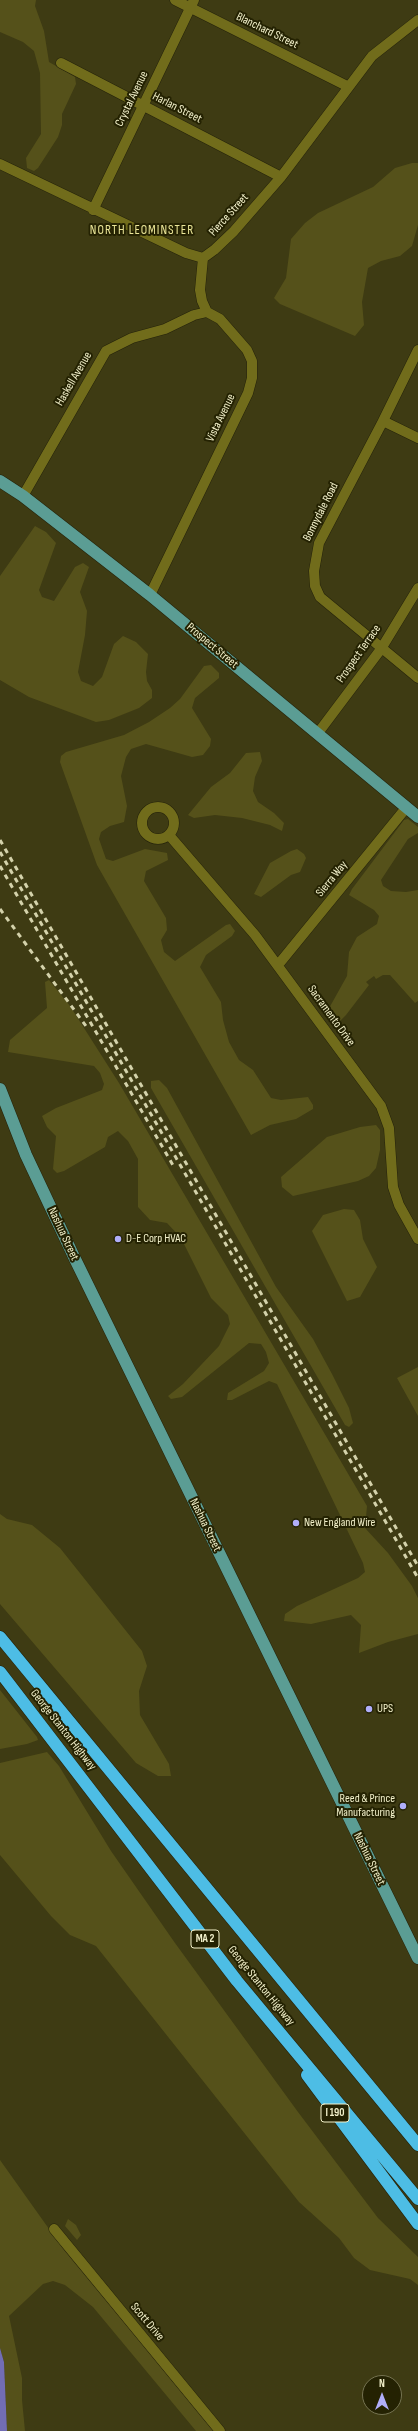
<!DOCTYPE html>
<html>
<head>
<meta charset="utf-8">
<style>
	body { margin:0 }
	#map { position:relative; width:418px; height:2431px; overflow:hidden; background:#3e3b13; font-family:"Sofia Sans Condensed",sans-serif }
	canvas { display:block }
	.north { position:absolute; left:362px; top:2375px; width:40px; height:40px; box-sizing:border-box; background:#242202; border:1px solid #767452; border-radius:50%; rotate:0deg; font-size:11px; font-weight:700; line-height:16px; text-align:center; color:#f2f0ca }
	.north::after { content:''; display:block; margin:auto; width:14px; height:18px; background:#b0aefa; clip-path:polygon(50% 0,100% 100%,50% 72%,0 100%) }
</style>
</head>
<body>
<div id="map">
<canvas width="418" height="2431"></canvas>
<div class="north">N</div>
</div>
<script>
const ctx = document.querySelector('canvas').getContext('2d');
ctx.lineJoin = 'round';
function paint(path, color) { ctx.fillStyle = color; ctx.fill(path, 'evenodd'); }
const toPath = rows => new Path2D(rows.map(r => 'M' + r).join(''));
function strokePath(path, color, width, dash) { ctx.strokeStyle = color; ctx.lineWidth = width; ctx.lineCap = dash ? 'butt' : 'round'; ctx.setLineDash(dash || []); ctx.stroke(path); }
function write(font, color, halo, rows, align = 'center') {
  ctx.font = font + ' "Sofia Sans Condensed",sans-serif'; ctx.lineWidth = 4; ctx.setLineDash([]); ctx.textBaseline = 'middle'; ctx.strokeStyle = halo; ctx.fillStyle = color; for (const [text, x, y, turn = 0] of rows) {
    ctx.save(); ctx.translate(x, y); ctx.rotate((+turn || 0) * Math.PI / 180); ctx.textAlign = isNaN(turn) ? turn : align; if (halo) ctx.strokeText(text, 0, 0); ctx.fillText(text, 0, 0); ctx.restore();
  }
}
paint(toPath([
	[0,0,36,0,35,6,44,31,49,62,75,77,76,84,62,114,62,125,58,137,38,168,34,171,27,168,26,158,41,134,40,73,34,51,23,42,0,32],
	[412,163,418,163,418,225,412,246,400,256,381,261,368,268,362,302,364,325,355,336,280,304,274,298,286,278,291,239,305,223,318,213,373,187,395,168],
	[35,526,46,532,56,543,39,590,42,597,54,601,75,567,83,563,89,567,80,592,87,611,85,635,78,672,81,681,93,686,102,677,114,644,123,636,136,642,148,654,146,672,147,681,152,690,152,698,139,708,109,720,96,722,29,697,0,680,0,576],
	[211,665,219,673,219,678,195,698,192,708,211,739,210,746,203,755,192,757,146,744,131,749,126,757,121,776,127,806,124,822,110,826,101,832,99,839,106,859,113,861,145,849,167,853,168,860,146,871,144,881,166,918,167,930,161,940,164,952,175,961,226,925,230,924,235,931,232,936,206,955,200,967,221,1002,223,1020,229,1042,239,1060,253,1070,271,1098,281,1100,308,1097,313,1105,313,1109,296,1119,270,1125,251,1135,97,865,60,762,61,756,66,752,124,735,149,722,170,708,180,699,204,666],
	[260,752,262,761,255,777,253,791,258,802,274,813,284,823,282,831,270,825,242,818,215,815,194,818,188,815,211,787,230,773,246,753],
	[408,819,418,827,418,833,408,839,381,880,383,886,391,891,406,892,418,890,418,1001,415,1003,390,975,383,975,376,979,374,976,366,982,369,985,346,1015,338,1023,332,1022,328,1010,347,976,349,952,357,937,377,924,379,916,374,910,349,895,352,889,404,820],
	[297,849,304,854,306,858,300,872,291,875,261,897,254,894,270,863,291,851],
	[49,980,70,1006,119,1083,367,1506,365,1528,388,1553,412,1586,418,1598,418,1634,388,1642,359,1653,361,1625,351,1615,311,1624,284,1621,285,1614,297,1606,358,1578,365,1572,363,1563,277,1384,269,1381,232,1400,227,1400,228,1393,264,1371,269,1363,266,1352,261,1344,249,1343,182,1397,171,1399,168,1396,183,1384,219,1346,230,1324,228,1315,211,1298,181,1238,167,1223,150,1220,138,1207,138,1159,128,1141,118,1131,108,1137,105,1147,64,1171,57,1173,53,1169,56,1136,47,1127,42,1116,56,1108,102,1090,104,1084,100,1073,94,1066,8,1052,10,1040,47,1008,45,982],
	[159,1080,167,1088,276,1287,313,1339,332,1374,349,1408,353,1423,349,1427,345,1425,151,1088,151,1081],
	[376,1125,380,1130,380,1150,376,1168,369,1176,358,1181,293,1196,282,1187,281,1177,327,1137,360,1127],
	[344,1209,354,1210,360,1220,363,1239,377,1267,360,1297,347,1301,312,1231,323,1215],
	[418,1367,418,1416,397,1378],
	[0,1514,7,1519,32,1525,60,1548,142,1651,147,1666,139,1691,140,1715,169,1764,171,1776,158,1776,136,1763,0,1604],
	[0,1690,37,1737,38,1740,27,1744,0,1749],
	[47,1752,59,1766,111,1851,175,1943,298,2112,378,2218,418,2257,418,2285,410,2279,370,2270,354,2258,339,2238,299,2202,96,1946,70,1935,51,1916,0,1855,0,1763],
	[0,2160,64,2250,214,2431,196,2431,93,2307,65,2285,53,2281,43,2284,9,2316,22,2378,22,2400,25,2431,7,2431,4,2362,0,2348],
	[68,2219,76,2225,81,2235,77,2240,65,2226]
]), '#55511a');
paint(toPath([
	[0,2348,4,2362,7,2431,0,2431]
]), '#726db4');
const minor = toPath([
	[175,0,347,86],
	[61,63,281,177],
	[0,164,186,253,203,258,214,250,234,231,281,177,372,56,418,20],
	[93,210,194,0],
	[418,350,383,421,319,543,314,571,315,586,320,597,418,678],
	[383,421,418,438],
	[23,496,106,351,132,338,165,329,194,315,207,312],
	[150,595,248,393,252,378,252,361,247,350,220,319,207,312,202,301,200,290,203,258],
	[318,733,381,649,418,588],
	'142 823a16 16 0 1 1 32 0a16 16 0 1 1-32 0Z',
	[169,835,255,935,381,1106,389,1128,393,1187,399,1205,418,1239],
	[278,965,406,808],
	[54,2229,220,2431]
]);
const major = toPath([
	[0,481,23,496,150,595,418,817],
	[0,1089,26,1155,75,1259,418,1958]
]);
const highway = toPath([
	[0,1637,418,2145],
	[0,1672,237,1981,418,2199],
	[307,2075,418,2224]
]);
strokePath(minor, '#24220a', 11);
strokePath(major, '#24220a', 13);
strokePath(highway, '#24220a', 13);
strokePath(minor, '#716c1b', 10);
strokePath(major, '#5b9d94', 12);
strokePath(highway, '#4dbde5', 12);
strokePath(toPath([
	[0,840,418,1566],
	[0,852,418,1578],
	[0,866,174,1167],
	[0,909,86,1026]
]), '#d4d2ab', 3, [5, 5]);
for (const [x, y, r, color] of [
	[118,1239,4,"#b0aefa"],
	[296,1523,4,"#b0aefa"],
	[369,1709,4,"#b0aefa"],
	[403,1806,4,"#b0aefa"]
]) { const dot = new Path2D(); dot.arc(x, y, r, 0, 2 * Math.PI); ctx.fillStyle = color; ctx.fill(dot); strokePath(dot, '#242202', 1.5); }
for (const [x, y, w] of [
	[205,1939,28],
	[335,2113,28]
]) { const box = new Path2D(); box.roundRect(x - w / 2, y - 9, w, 18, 3); ctx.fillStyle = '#242202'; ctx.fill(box); strokePath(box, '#f2f0ca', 1); }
write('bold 11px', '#f2f0ca', null, [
	["MA 2",205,1939],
	["I 190",335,2113]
]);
write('12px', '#f2f0ca', '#242202', [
	["Blanchard Street",267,31,26],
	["Crystal Avenue",132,99,-64],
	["Harlan Street",177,108,27],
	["Pierce Street",229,215,-48],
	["Haskell Avenue",74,379,-60],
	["Vista Avenue",221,418,-64],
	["Bonnydale Road",321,512,-63],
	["Prospect Street",212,646,40],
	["Prospect Terrace",359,654,-55],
	["Sierra Way",332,879,-51],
	["Sacramento Drive",331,1016,54],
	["Nashua Street",63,1234,65],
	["Nashua Street",205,1525,64],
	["George Stanton Highway",63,1730,52],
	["Nashua Street",369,1859,64],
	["George Stanton Highway",261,1986,51],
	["Scott Drive",147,2322,50]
]);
write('12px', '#f2f0ca', '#242202', [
	["D-E Corp HVAC",126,1239],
	["New England Wire",304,1523],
	["UPS",377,1709],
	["Reed & Prince",395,1799,"right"],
	["Manufacturing",395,1813,"right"]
], 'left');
ctx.letterSpacing = '1px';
write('13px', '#ebe698', '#242202', [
	["NORTH LEOMINSTER",142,231]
]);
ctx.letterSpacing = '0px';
</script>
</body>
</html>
